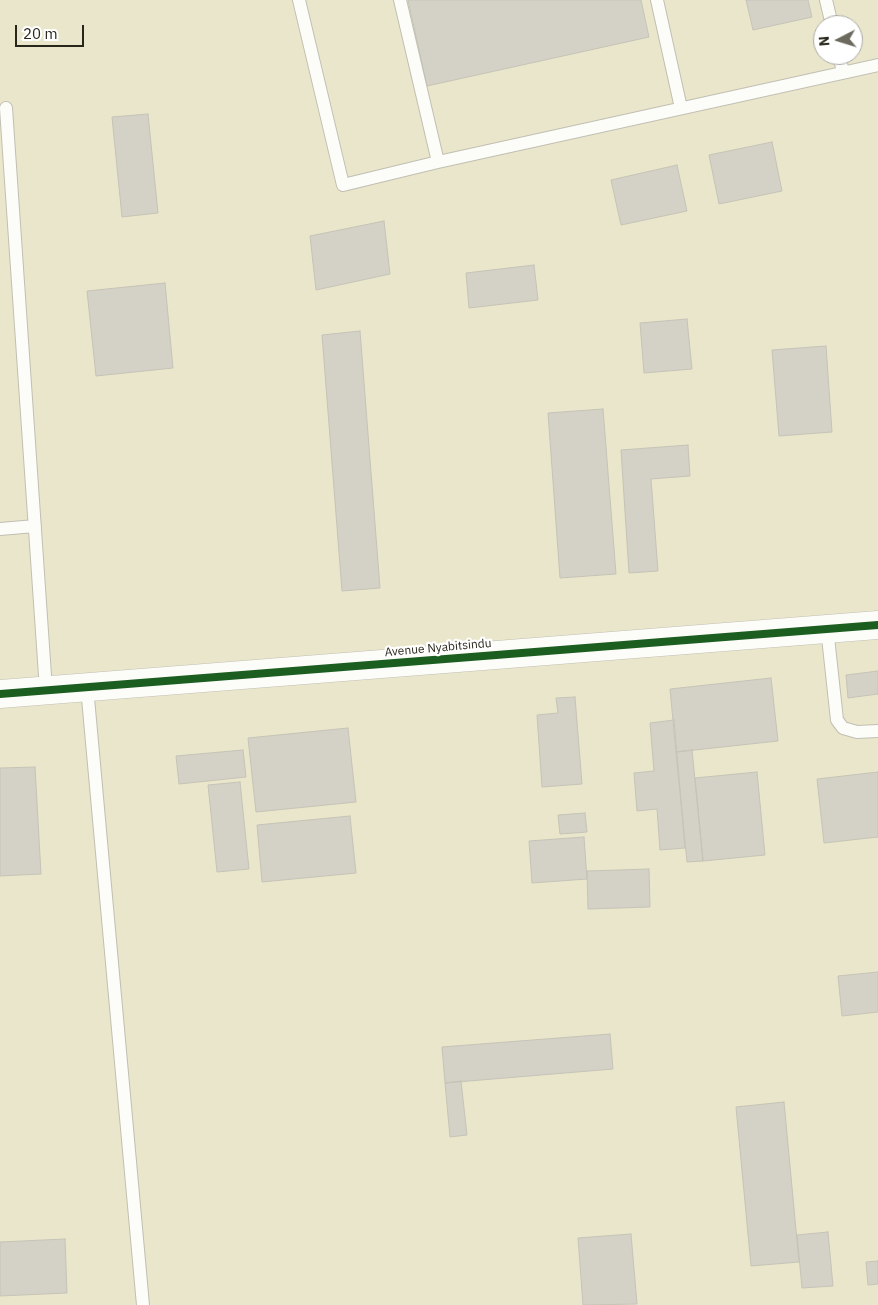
<!DOCTYPE html>
<html>
<head>
<meta charset="utf-8">
<style>
	body { margin:0 }
	#map { position:relative; width:878px; height:1305px; overflow:hidden; background:#ebe9d9; font-family:"IBM Plex Sans",sans-serif }
	canvas { display:block }
	.north { position:absolute; left:813px; top:15px; width:50px; height:50px; box-sizing:border-box; background:#fff; border:1px solid #a9a8a4; border-radius:50%; rotate:265deg; font-size:14px; font-weight:700; line-height:20px; text-align:center; color:#28261b }
	.north::after { content:''; display:block; margin:auto; width:18px; height:22px; background:#6c6a5e; clip-path:polygon(50% 0,100% 100%,50% 72%,0 100%) }
	.scale { position:absolute; left:15px; top:25px; width:69px; height:22px; box-sizing:border-box; border:2px solid #28261b; border-top:0; padding-left:6px; font-size:15px; line-height:18px; white-space:nowrap; color:#28261b; -webkit-text-stroke:4px #fff; paint-order:stroke }
</style>
</head>
<body>
<div id="map">
<canvas width="878" height="1305"></canvas>
<div class="north">N</div>
<div class="scale">20 m</div>
</div>
<script>
const ctx = document.querySelector('canvas').getContext('2d');
ctx.lineJoin = 'round';
function paint(path, color) { ctx.fillStyle = color; ctx.fill(path, 'evenodd'); }
const toPath = rows => new Path2D(rows.map(r => 'M' + r).join(''));
function strokePath(path, color, width, dash) { ctx.strokeStyle = color; ctx.lineWidth = width; ctx.lineCap = dash ? 'butt' : 'round'; ctx.setLineDash(dash || []); ctx.stroke(path); }
function write(font, color, halo, rows, align = 'center') {
  ctx.font = font + ' "IBM Plex Sans",sans-serif'; ctx.lineWidth = 4.5; ctx.setLineDash([]); ctx.textBaseline = 'middle'; ctx.strokeStyle = halo; ctx.fillStyle = color; for (const [text, x, y, turn = 0] of rows) {
    ctx.save(); ctx.translate(x, y); ctx.rotate((+turn || 0) * Math.PI / 180); ctx.textAlign = isNaN(turn) ? turn : align; if (halo) ctx.strokeText(text, 0, 0); ctx.fillText(text, 0, 0); ctx.restore();
  }
}
paint(toPath([
	[0,0,878,0,878,1305,0,1305],
	[823,25,853,25,853,55,823,55]
]), '#eae6cb');
const building = toPath([
	[408,0,641,0,649,37,427,86,408,0],
	[746,0,808,0,812,17,753,30,746,0],
	[148,114,158,213,122,217,112,117,148,114],
	[772,142,782,191,719,204,709,155,772,142],
	[677,165,687,211,621,225,611,180,677,165],
	[384,221,390,274,316,290,310,236,384,221],
	[534,265,538,300,469,308,466,273,534,265],
	[165,283,173,368,96,376,87,291,165,283],
	[687,319,692,369,644,373,640,323,687,319],
	[360,331,380,588,342,591,322,335,360,331],
	[826,346,832,432,779,436,772,350,826,346],
	[603,409,616,574,560,578,548,413,603,409],
	[688,445,690,476,651,479,658,571,629,573,621,450,688,445],
	[878,671,878,694,848,698,846,675,878,671],
	[771,678,778,741,676,752,670,689,771,678],
	[575,697,582,784,542,787,537,715,558,713,556,698,575,697],
	[674,720,685,848,660,850,657,809,637,811,634,773,654,771,650,723,674,720],
	[348,728,356,802,256,812,248,738,348,728],
	[243,750,246,777,179,784,176,756,243,750],
	[692,750,703,861,687,862,676,752,692,750],
	[35,767,41,874,0,876,0,768,35,767],
	[757,772,765,855,703,861,695,778,757,772],
	[878,772,878,837,824,843,817,779,878,772],
	[240,782,249,869,217,872,208,785,240,782],
	[585,813,587,832,560,834,558,815,585,813],
	[350,816,356,873,262,882,257,825,350,816],
	[584,837,587,879,532,883,529,841,584,837],
	[649,869,650,907,588,909,587,871,649,869],
	[878,972,878,1012,842,1016,838,976,878,972],
	[610,1034,613,1069,445,1083,442,1047,610,1034],
	[461,1081,467,1135,450,1137,445,1083,461,1081],
	[784,1102,799,1262,751,1266,736,1107,784,1102],
	[828,1232,833,1286,802,1288,797,1235,828,1232],
	[631,1234,637,1304,583,1305,578,1238,631,1234],
	[65,1239,67,1293,0,1296,0,1242,65,1239],
	[878,1261,878,1284,868,1285,866,1262,878,1261]
]);
paint(building, '#d4d2c6');
strokePath(building, '#c6c4b7', 1);
const service = toPath([
	[299,0,343,185,438,162,878,65],
	[400,0,438,162],
	[657,0,681,108],
	[826,0,832,25],
	[839,55,843,72],
	[6,108,46,690],
	[0,529,35,526],
	[827,628,837,720,843,728,857,732,878,731],
	[87,687,143,1305]
]);
const tertiary = toPath([
	[0,694,878,625]
]);
strokePath(service, '#c1bfb2', 14);
strokePath(tertiary, '#c1bfb2', 29);
strokePath(service, '#fcfcf9', 12);
strokePath(tertiary, '#fcfcf9', 28);
strokePath(toPath([
	[0,694,878,625]
]), '#1b5e20', 8);
write('12px', '#28261b', '#fff', [
	["Avenue Nyabitsindu",438,648,-5]
]);
</script>
</body>
</html>
